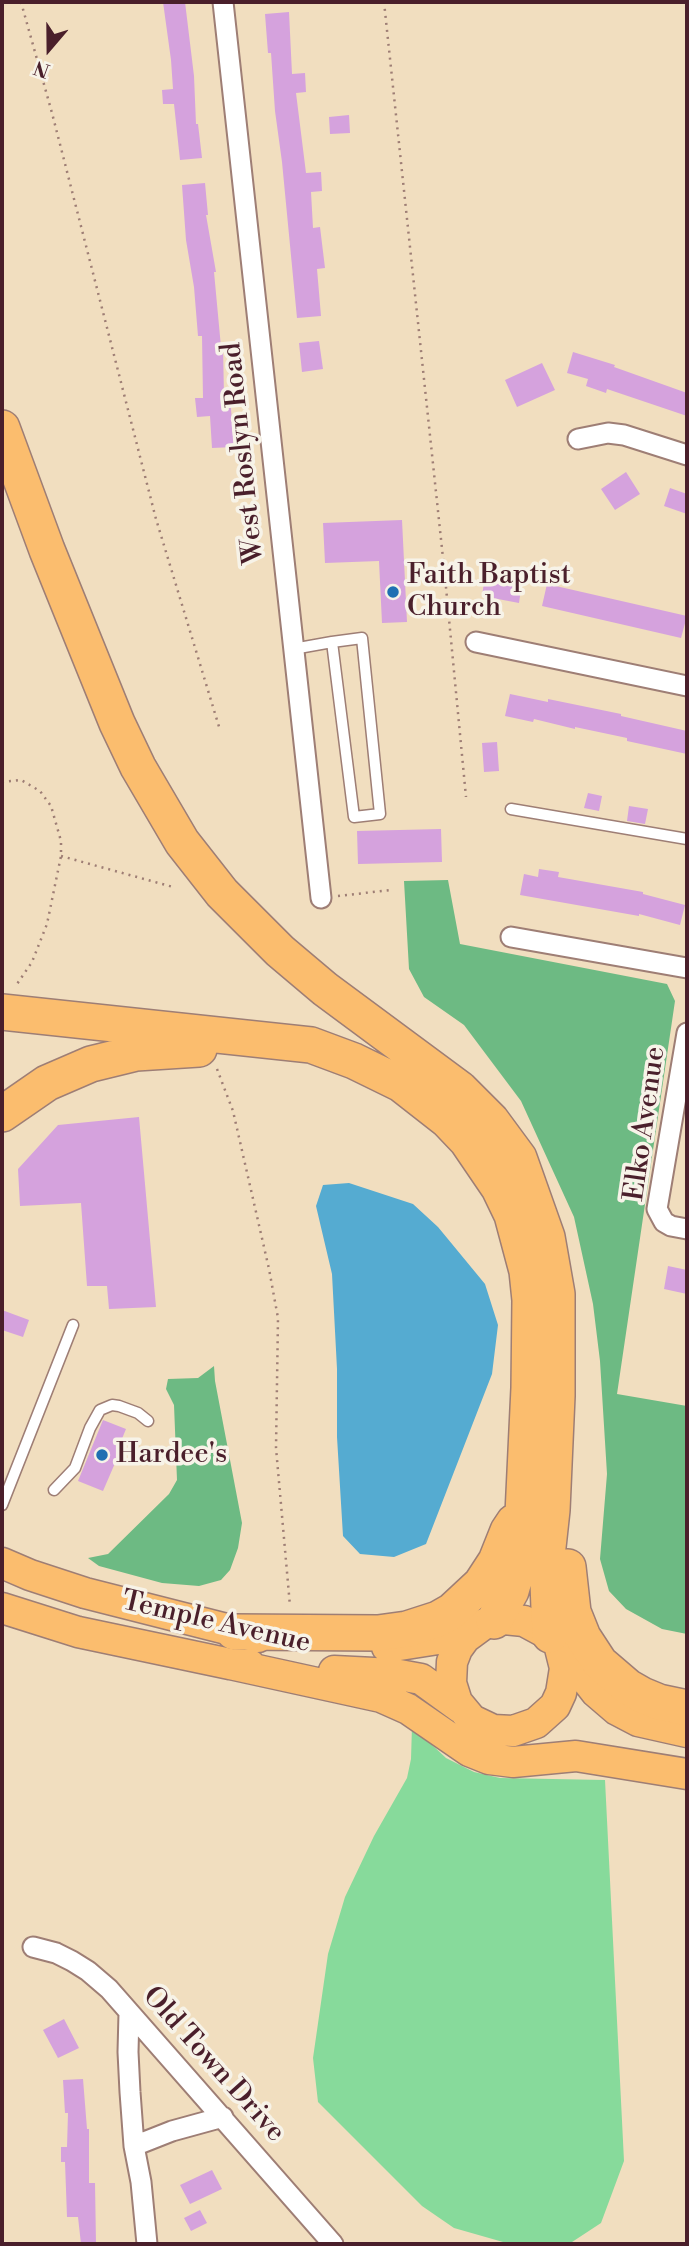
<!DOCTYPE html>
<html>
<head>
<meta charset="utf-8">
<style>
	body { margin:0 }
	#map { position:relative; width:689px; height:2246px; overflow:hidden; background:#f1debf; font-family:"Libre Bodoni",serif }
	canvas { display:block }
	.frame { position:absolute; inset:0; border:4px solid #4a1f2b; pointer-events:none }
	.north { position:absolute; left:14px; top:14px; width:70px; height:70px; -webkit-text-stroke:5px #f7f3e8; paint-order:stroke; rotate:200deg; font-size:19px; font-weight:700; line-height:28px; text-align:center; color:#4a1f2b }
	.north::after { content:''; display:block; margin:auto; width:24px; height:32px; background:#4a1f2b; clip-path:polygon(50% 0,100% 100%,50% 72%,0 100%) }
</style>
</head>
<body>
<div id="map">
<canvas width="689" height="2246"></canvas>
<div class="frame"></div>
<div class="north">N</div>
</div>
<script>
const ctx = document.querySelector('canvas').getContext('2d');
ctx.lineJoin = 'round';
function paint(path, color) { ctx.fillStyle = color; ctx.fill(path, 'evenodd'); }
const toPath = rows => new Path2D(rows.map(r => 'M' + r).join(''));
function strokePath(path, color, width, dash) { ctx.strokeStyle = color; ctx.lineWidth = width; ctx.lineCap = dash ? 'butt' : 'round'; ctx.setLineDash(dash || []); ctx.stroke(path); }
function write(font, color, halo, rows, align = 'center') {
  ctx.font = font + ' "Libre Bodoni",serif'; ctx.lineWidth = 7; ctx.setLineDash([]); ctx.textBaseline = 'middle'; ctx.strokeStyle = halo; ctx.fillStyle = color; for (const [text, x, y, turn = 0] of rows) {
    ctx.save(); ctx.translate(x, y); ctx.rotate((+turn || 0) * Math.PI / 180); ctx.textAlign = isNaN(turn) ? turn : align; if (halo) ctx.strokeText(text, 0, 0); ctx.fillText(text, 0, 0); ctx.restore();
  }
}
paint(toPath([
	[412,1726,446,1758,474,1772,500,1778,605,1780,624,2161,601,2223,569,2244,510,2244,454,2228,422,2206,318,2102,313,2058,328,1954,345,1897,374,1836,407,1778,411,1759]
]), '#87da9b');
paint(toPath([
	[448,880,460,944,667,984,675,1001,617,1394,687,1406,687,1634,662,1629,626,1609,609,1591,600,1559,607,1474,600,1361,593,1304,574,1217,521,1101,464,1025,424,997,409,969,404,881],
	[214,1366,215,1381,242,1523,238,1548,230,1570,221,1580,199,1586,162,1583,99,1566,88,1558,108,1554,169,1494,177,1480,174,1405,166,1389,168,1379,198,1378]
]), '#6dba83');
paint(toPath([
	[349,1183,413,1204,438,1227,485,1284,498,1325,492,1374,426,1544,394,1557,360,1554,343,1536,337,1437,337,1369,332,1274,316,1206,323,1185]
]), '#55abd1');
paint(toPath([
	[163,2,185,2,194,76,196,124,198,124,202,158,180,160,174,104,163,104,162,90,173,89,171,60],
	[289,12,292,74,305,73,306,92,296,93,306,173,321,172,322,191,311,192,313,228,320,227,325,268,317,269,321,316,297,318,282,162,275,111,271,53,268,53,265,14],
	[349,115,350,133,330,134,329,117],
	[205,183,208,215,206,215,216,272,214,272,221,347,223,347,224,396,230,396,234,447,212,448,210,416,197,417,195,398,203,398,202,336,198,336,194,287,186,240,182,185],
	[319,341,323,369,302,372,299,343],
	[573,352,615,365,614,367,687,393,687,416,607,389,606,393,586,386,588,379,567,373],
	[542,363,555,390,517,407,505,380],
	[626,472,640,494,615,510,601,489],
	[670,488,687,494,687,514,664,506],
	[402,520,407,622,382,623,379,561,325,563,323,523],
	[485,576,522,582,519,603,482,596],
	[547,584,687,616,681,638,542,606],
	[510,694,548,702,548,699,621,714,621,716,687,731,687,754,627,741,627,738,575,727,575,729,534,719,533,722,505,716],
	[497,742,499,771,484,772,482,743],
	[588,793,602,796,599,811,584,808],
	[629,806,648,809,645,824,627,821],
	[441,829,442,862,358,864,357,831],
	[539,869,559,872,558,877,643,892,643,894,685,905,680,925,639,914,639,916,520,895,524,874,538,877],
	[139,1117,156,1307,109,1309,107,1286,87,1286,81,1203,20,1206,18,1169,58,1125],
	[668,1266,687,1270,687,1294,664,1289],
	[2,1310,29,1320,23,1337,2,1330],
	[103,1420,126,1429,119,1446,122,1447,103,1491,78,1481],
	[64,2019,79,2048,58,2058,43,2030],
	[83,2079,87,2129,89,2129,89,2183,95,2183,96,2244,81,2244,78,2217,67,2217,65,2162,61,2162,61,2147,67,2147,68,2113,65,2113,63,2080],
	[212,2170,222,2189,190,2204,180,2185],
	[200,2210,207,2223,191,2231,184,2218]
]), '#d5a2dd');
const service = toPath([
	[293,649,332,642,362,638,380,814,354,817,332,642],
	[511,809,687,839],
	[54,1490,75,1468,90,1428,100,1410,112,1405,119,1406,138,1413,148,1421],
	[2,1505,73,1325]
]);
const minor = toPath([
	[223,2,321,898],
	[578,439,608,433,624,435,687,455],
	[476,642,687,686],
	[511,937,687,968],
	[687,1033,657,1209,664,1222,671,1226,687,1229],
	[33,1947,56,1953,72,1961,88,1971,109,1989,333,2244],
	[129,2013,128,2052,130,2092,134,2146,141,2182,147,2244],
	[134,2146,172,2131,223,2117]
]);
const primary = toPath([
	[2,1563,30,1575,85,1593,258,1637],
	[2,1608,78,1632,230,1664,250,1665],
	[504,1619,524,1621,550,1635,559,1644,565,1668,561,1693,555,1706,536,1723,513,1731,493,1730,472,1720,457,1702,451,1683,452,1662,457,1649,465,1638,484,1624,504,1619],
	[387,1647,438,1639,475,1628],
	[561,1647,596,1692,617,1710,638,1721,687,1732],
	[230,1664,381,1697,408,1709,469,1751,489,1759,513,1762,576,1756,687,1774],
	[334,1671,394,1674,421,1679,461,1708]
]);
const motorway = toPath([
	[2,428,47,550,117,723,138,767,182,842,222,893,280,951,325,989,460,1089,491,1120,519,1158,547,1237,557,1294,557,1396,552,1510,547,1556,550,1635],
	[2,1012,311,1045,354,1061,401,1084,447,1120,467,1141,499,1188,512,1215,527,1271,530,1300,529,1388,521,1556,511,1591,494,1621],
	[2,1114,47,1083,91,1064,136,1053,199,1049],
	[568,1567,573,1612,583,1637,600,1663,628,1687,642,1695,659,1702,687,1708],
	[234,1632,378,1633,407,1629,438,1619,452,1611,481,1584,496,1561,508,1531,514,1522]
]);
strokePath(service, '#9e7e75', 13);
strokePath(minor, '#9e7e75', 23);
strokePath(primary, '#9e7e75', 33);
strokePath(motorway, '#9e7e75', 38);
strokePath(toPath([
	[21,2,52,113,156,519,220,730],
	[384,2,445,577,466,797],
	[2,782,21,780,40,791,51,806,61,841,61,856,47,924,32,962,15,987],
	[61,856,173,887],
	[338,896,391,890],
	[217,1069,233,1111,269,1269,278,1318,276,1448,290,1606]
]), '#9e7e75', 2.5, [2, 5]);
strokePath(service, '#fff', 10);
strokePath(minor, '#fff', 19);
strokePath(primary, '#fbbd6e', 30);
strokePath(motorway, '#fbbd6e', 35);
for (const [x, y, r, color] of [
	[393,592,7,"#1f6fb2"],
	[102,1455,7,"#1f6fb2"]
]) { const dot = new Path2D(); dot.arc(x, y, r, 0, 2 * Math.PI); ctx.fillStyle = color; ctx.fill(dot); strokePath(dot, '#f7f3e8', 2.5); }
write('28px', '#4a1f2b', '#f7f3e8', [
	["West Roslyn Road",244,453,-96],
	["Elko Avenue",646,1124,-82],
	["Temple Avenue",216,1623,13],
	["Old Town Drive",213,2065,48]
]);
write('28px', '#4a1f2b', '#f7f3e8', [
	["Faith Baptist",407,576],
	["Church",407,608],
	["Hardee's",116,1455]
], 'left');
</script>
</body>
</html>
